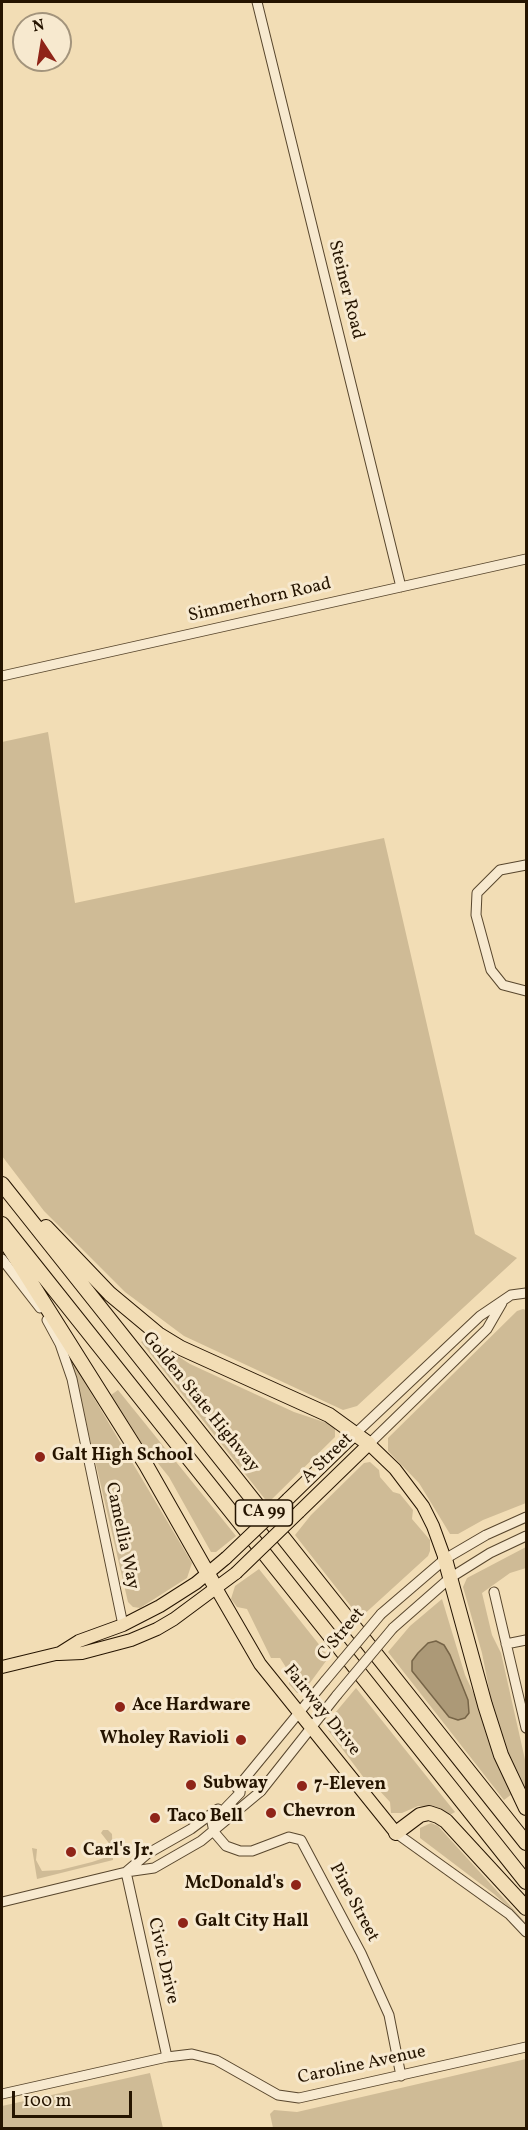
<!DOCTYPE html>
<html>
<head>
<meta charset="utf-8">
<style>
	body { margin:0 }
	#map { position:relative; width:528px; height:2130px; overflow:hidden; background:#f2ddb5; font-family:Vollkorn,serif }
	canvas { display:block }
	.frame { position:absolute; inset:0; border:3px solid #251400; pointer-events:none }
	.north { position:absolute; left:12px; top:12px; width:60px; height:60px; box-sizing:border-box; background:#f7e9cf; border:2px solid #a3947c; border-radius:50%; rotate:348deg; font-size:16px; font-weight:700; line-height:24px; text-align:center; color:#251400 }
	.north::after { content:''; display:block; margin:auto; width:21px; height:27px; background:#8f2418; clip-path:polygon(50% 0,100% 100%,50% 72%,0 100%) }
	.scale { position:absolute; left:12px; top:2091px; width:120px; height:27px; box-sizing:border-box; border:3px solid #251400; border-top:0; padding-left:8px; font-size:18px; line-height:21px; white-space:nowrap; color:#251400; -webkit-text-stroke:4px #f7e9cf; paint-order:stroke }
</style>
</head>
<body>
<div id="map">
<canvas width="528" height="2130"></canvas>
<div class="frame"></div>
<div class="north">N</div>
<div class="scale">100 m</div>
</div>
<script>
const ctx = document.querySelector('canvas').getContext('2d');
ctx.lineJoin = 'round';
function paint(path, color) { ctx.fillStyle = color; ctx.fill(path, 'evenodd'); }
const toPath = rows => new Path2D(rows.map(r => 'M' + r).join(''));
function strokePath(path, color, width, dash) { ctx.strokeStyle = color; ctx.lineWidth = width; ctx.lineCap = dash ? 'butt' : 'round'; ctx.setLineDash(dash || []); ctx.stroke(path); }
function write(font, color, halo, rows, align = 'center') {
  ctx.font = font + ' Vollkorn,serif'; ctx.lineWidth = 6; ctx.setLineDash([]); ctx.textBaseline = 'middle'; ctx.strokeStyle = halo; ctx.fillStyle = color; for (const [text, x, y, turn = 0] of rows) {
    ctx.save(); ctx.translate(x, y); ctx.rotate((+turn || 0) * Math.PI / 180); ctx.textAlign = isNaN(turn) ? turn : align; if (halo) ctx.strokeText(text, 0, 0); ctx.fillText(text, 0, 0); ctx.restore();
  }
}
paint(toPath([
	[48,732,75,903,384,838,475,1234,517,1258,357,1406,343,1410,184,1336,125,1292,44,1211,2,1156,2,742],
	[523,1309,526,1310,526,1503,483,1520,458,1534,450,1534,419,1483,388,1451,388,1438,517,1311],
	[148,1337,190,1364,294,1412,330,1424,335,1429,335,1437,268,1503,141,1342],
	[63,1346,192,1563,187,1578,140,1608,133,1607,128,1602,81,1400],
	[118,1390,236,1536,216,1552,211,1552,169,1477,141,1442,111,1395],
	[370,1462,379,1470,380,1477,393,1492,400,1494,413,1510,412,1519,430,1540,430,1551,428,1556,360,1618,295,1535,311,1515,364,1463],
	[526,1547,526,1568,510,1573,482,1593,492,1635,501,1653,526,1764,526,1795,507,1753,493,1709,482,1653,463,1587,467,1578],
	[259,1569,329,1657,304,1691,297,1693,289,1684,289,1672,280,1658,271,1658,247,1609,237,1607,231,1599,235,1586],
	[442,1599,465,1675,479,1705,496,1761,512,1794,504,1800,388,1652,410,1626],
	[356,1688,455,1812,448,1816,429,1807,418,1806,402,1813,391,1813,390,1802,378,1789,370,1786,328,1730,330,1719],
	[431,1823,438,1826,526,1923,494,1894,420,1838,420,1828],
	[103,1830,108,1830,112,1834,113,1860,37,1879,32,1848,37,1849,36,1860,42,1871,60,1870,92,1862,104,1858,109,1851,108,1842,101,1833],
	[526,2059,526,2128,273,2128,270,2114,274,2110,297,2112],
	[150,2073,163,2128,2,2128,2,2106]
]), '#cfbb96');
const water = toPath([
	[436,1641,444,1645,450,1655,468,1700,469,1713,465,1718,458,1720,449,1717,412,1671,412,1661,418,1653,428,1643,436,1641]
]);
paint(water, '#ac9977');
strokePath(water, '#766447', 1.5);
const minor = toPath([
	[257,2,401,587],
	[2,676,526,559],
	[526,865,500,870,477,893,476,915,491,970,503,985,526,991],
	[2,1259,40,1308],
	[47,1320,60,1344,72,1379,123,1625],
	[356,1433,480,1316,511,1295,526,1293],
	[369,1444,487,1329,502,1303],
	[494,1592,526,1728],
	[381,1614,445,1559,486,1535,526,1517],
	[393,1628,450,1578,490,1553,526,1536],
	[506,1644,526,1640],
	[241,1783,240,1793,212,1822,214,1832,226,1846,240,1851,252,1851,289,1837,301,1840,361,1953,389,2015,401,2076],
	[237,1788,325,1681],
	[396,1833,509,1914,526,1932],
	[126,1872,147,1854,191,1829,218,1809],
	[126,1872,167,2057],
	[2,1902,126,1872,154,1868,201,1841,261,1791,337,1695],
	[2,2094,167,2057,192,2054,216,2060,278,2095,299,2098,526,2047]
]);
const major = toPath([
	[288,1499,356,1433],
	[299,1512,369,1444,395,1469,423,1506,433,1526,445,1559],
	[216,1588,260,1664,396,1833],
	[60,1653,79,1641,123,1625,160,1606,196,1583,226,1558],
	[59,1654,82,1653,131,1640,157,1629,174,1619,236,1573],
	[2,1667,64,1652]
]);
const highway = toPath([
	[2,1184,526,1843],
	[2,1224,526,1882],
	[46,1227,110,1294,158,1334,181,1348,329,1415,369,1444],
	[3,1238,146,1465,216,1588],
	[445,1559,485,1705,501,1755,526,1808],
	[396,1833,420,1815,429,1813,438,1816,446,1821,526,1908]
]);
strokePath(minor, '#58462d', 11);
strokePath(major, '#251400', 14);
strokePath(highway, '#251400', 16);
strokePath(minor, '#f7e9cf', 9);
strokePath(major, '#f2ddb5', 12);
strokePath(highway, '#f2ddb5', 14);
const minorBridge = toPath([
	[325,1681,381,1614],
	[337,1695,393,1628]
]);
const majorBridge = toPath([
	[226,1558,288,1499],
	[236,1573,299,1512]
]);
strokePath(minorBridge, '#58462d', 11, []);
strokePath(majorBridge, '#251400', 14, []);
strokePath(minorBridge, '#f7e9cf', 9);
strokePath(majorBridge, '#f2ddb5', 12);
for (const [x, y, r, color] of [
	[40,1457,6,"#8f2418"],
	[120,1707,6,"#8f2418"],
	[241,1740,6,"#8f2418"],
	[191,1785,6,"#8f2418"],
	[302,1786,6,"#8f2418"],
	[271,1813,6,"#8f2418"],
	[155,1818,6,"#8f2418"],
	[71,1852,6,"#8f2418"],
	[296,1885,6,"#8f2418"],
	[183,1923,6,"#8f2418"]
]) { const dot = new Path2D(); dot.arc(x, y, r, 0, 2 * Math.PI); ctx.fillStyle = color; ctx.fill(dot); strokePath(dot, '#f7e9cf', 2); }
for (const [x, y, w] of [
	[264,1513,57]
]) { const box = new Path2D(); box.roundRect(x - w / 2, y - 13, w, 26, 4.5); ctx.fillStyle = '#f7e9cf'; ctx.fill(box); strokePath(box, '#251400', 1.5); }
write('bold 16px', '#251400', null, [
	["CA 99",264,1513]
]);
write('18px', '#251400', '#f7e9cf', [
	["Steiner Road",345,290,76],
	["Simmerhorn Road",260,601,-13],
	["Golden State Highway",200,1403,51],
	["A Street",328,1459,-44],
	["Camellia Way",121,1536,78],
	["C Street",342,1635,-50],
	["Fairway Drive",321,1711,51],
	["Pine Street",353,1903,62],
	["Civic Drive",162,1961,77],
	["Caroline Avenue",362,2066,-12]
]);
write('bold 18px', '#251400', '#f7e9cf', [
	["Galt High School",52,1457],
	["Ace Hardware",132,1707],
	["Wholey Ravioli",229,1740,"right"],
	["Subway",203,1785],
	["7-Eleven",314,1786],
	["Chevron",283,1813],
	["Taco Bell",167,1818],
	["Carl's Jr.",83,1852],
	["McDonald's",284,1885,"right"],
	["Galt City Hall",195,1923]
], 'left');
</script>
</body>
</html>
